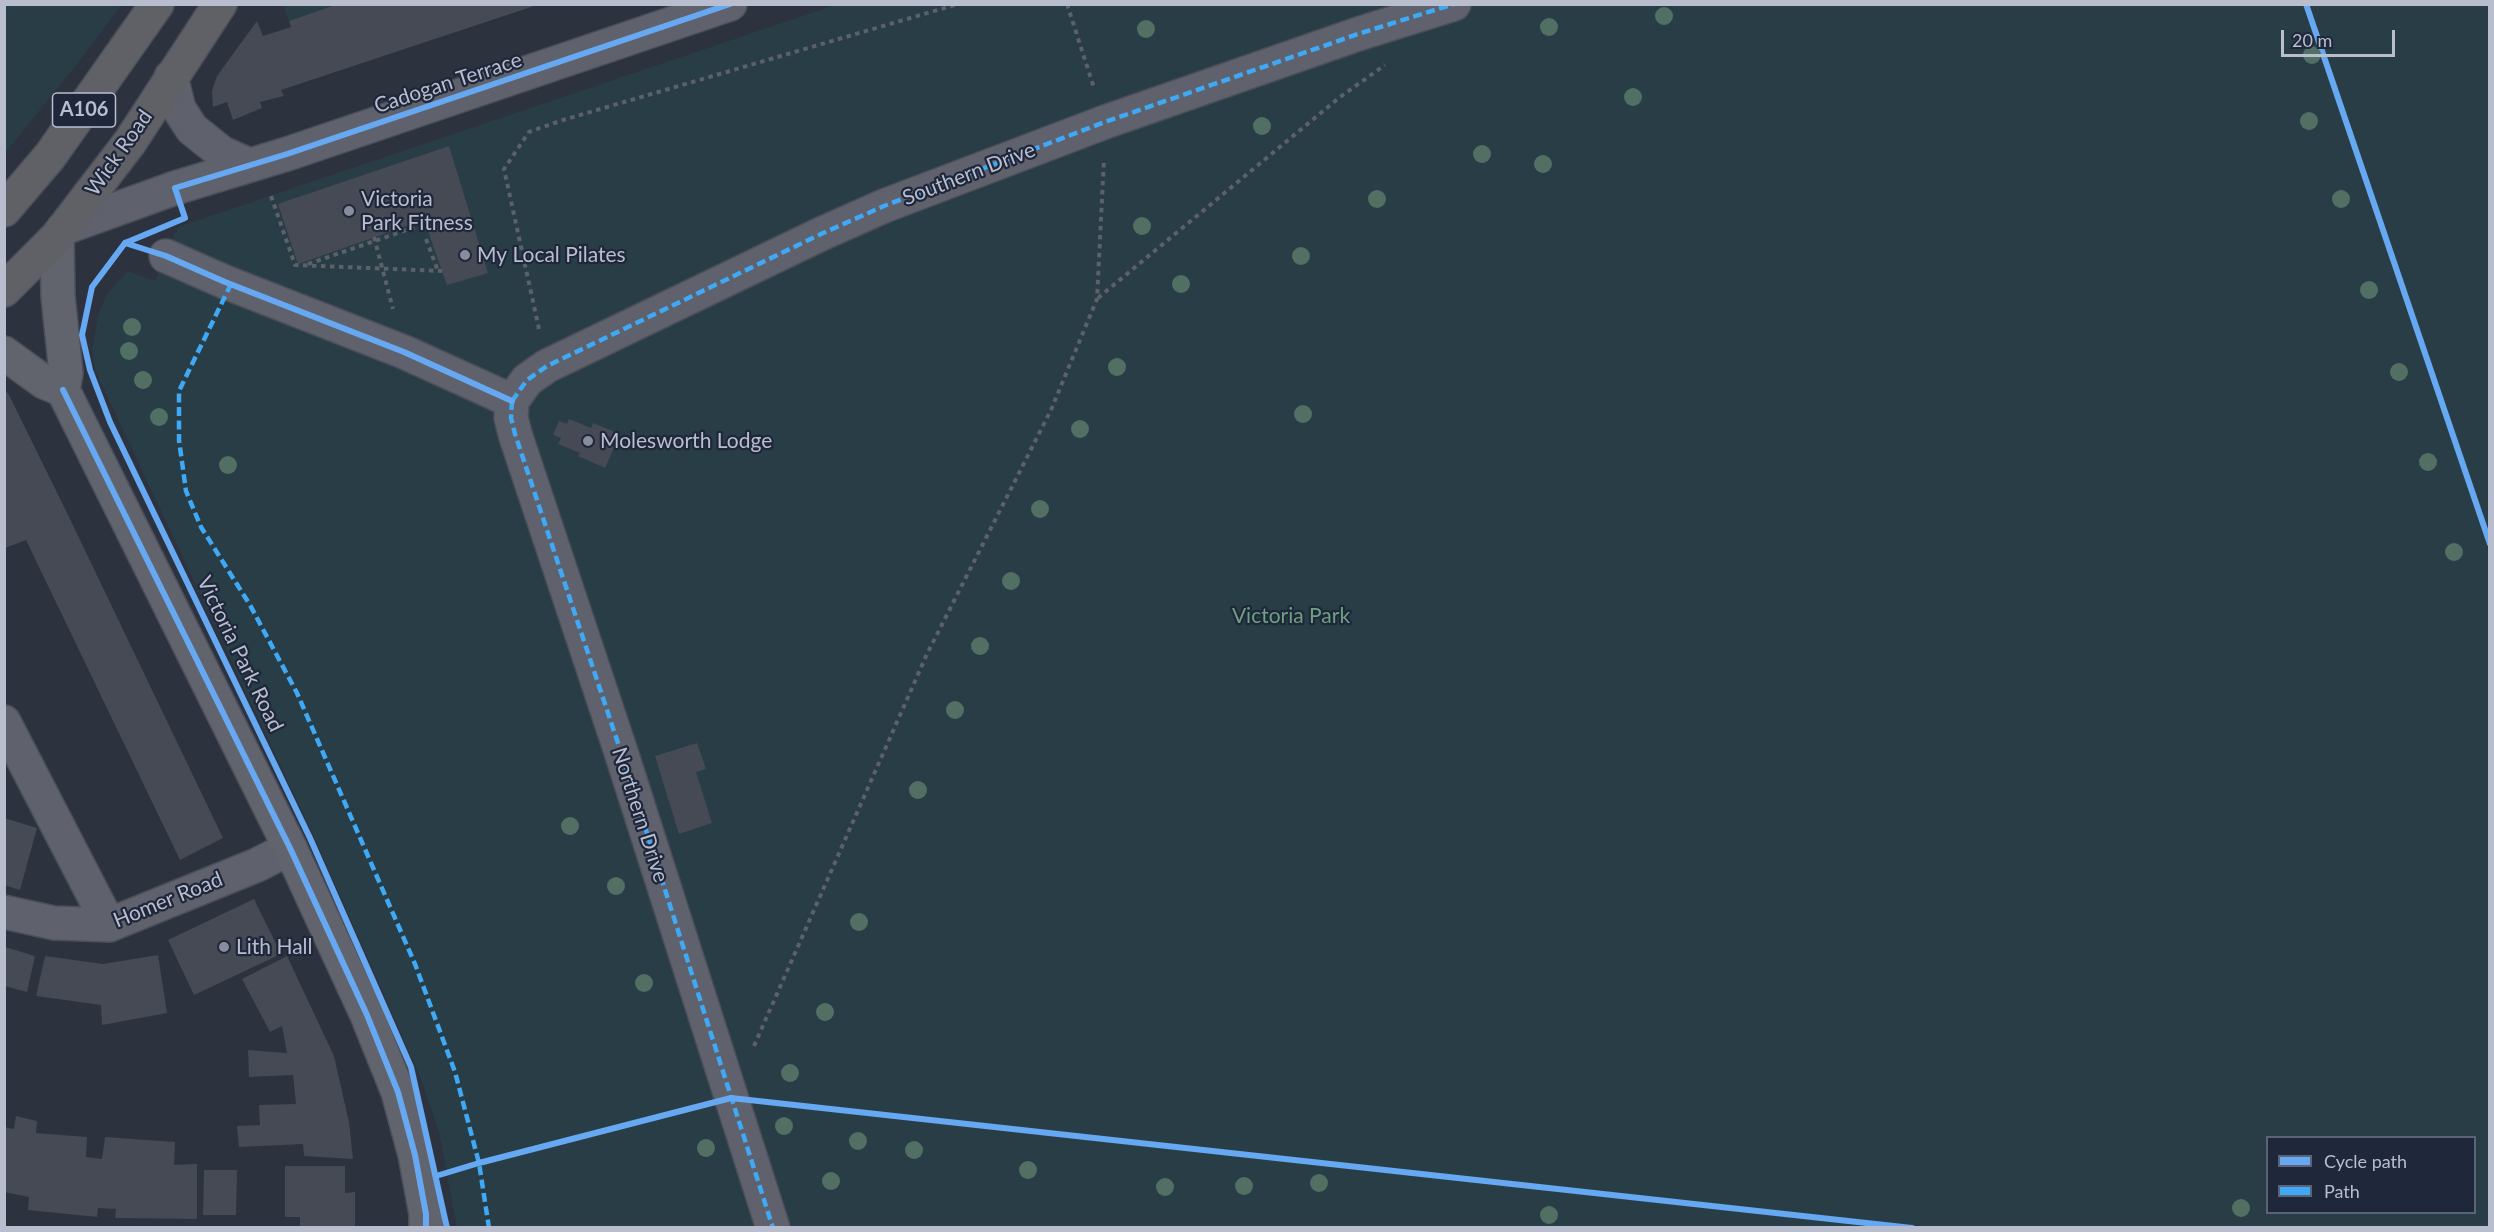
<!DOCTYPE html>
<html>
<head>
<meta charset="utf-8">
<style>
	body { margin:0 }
	#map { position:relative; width:2494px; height:1232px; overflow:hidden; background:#2d323f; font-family:Lato,sans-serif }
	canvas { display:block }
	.frame { position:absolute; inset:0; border:6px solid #b9becf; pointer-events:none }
	.legend { position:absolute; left:2266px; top:1136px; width:210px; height:78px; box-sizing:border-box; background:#1f273b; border:2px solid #5d6376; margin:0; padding:8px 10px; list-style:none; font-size:18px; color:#b9becf }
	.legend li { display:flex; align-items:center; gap:12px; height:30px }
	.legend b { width:30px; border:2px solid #5d6376 }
	.scale { position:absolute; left:2281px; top:30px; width:114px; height:27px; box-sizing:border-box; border:3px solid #b9becf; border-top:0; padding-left:8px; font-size:18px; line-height:21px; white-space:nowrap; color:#b9becf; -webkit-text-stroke:4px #1f273b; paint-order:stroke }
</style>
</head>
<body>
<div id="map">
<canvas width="2494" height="1232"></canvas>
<div class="frame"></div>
<ul class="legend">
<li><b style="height:8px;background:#66a8f1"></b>Cycle path</li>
<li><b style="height:8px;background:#3fa9f5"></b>Path</li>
</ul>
<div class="scale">20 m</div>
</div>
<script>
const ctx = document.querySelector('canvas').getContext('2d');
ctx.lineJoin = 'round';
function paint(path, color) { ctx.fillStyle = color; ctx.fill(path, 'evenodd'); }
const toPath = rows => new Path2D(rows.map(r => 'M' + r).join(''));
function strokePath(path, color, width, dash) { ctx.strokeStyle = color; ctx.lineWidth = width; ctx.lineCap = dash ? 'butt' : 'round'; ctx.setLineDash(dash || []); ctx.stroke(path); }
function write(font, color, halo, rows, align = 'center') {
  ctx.font = font + ' Lato,sans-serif'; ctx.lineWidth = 4.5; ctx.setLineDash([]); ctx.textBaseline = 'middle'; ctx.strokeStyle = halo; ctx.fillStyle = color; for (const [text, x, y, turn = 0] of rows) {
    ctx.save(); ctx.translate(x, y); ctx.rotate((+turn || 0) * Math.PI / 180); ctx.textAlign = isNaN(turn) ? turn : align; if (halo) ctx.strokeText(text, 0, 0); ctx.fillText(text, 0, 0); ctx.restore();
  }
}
paint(toPath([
	[5,4,121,5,77,64,5,153],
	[283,4,338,5,289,21],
	[835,5,2489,5,2489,1227,457,1227,439,1132,421,1079,314,837,95,370,92,351,98,315,107,294,128,271,155,281,178,227],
	[2268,1138,2474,1138,2474,1212,2268,1212]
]), '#293d46');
paint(toPath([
	[338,4,537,4,537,5,281,90,284,96,260,102,262,108,233,120,227,102,213,107,212,91,217,76,257,21,263,36,291,27,289,21],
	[449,146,488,273,447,285,424,220,298,264,278,204],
	[5,390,9,395,69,517,223,838,180,860,26,540,5,548],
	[569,419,591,428,593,423,620,434,605,468,578,456,580,453,558,444,561,438,553,435,559,421,567,424],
	[697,743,706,769,696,772,712,823,679,834,655,756],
	[4,818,37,828,20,890,4,885],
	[254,899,281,954,194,995,168,940],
	[5,947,35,956,27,992,5,986],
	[158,955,167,1013,102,1025,101,1005,36,996,45,956,103,964],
	[287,956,334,1056,349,1122,353,1159,304,1156,303,1144,239,1147,237,1126,260,1125,259,1105,296,1104,293,1075,249,1077,248,1050,287,1053,282,1026,270,1032,242,979],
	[16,1116,37,1121,36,1133,87,1137,86,1157,102,1159,105,1137,175,1142,174,1165,197,1164,197,1219,115,1218,116,1209,98,1208,97,1217,28,1210,29,1197,4,1192,4,1127,14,1129],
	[285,1166,345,1166,345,1193,355,1192,355,1228,300,1228,300,1217,285,1217],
	[204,1170,237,1170,236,1215,203,1215]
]), '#454a54');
const minor = toPath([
	[171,77,179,109,192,129,222,153,249,165],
	[64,228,175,188,287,154,730,4],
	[166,256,225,282,404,352,512,401],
	[512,401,527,380,547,366,821,234,884,206,1105,122,1361,33,1454,4],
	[512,401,511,418,515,434,621,752,773,1228],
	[4,722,109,925],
	[4,912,54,923,109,925,257,865,290,848]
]);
const major = toPath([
	[64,228,57,237,58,296,66,373,63,390,290,848,367,1015,398,1092,415,1155,426,1214,426,1228],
	[4,353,44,382,63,390]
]);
const highway = toPath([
	[4,210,50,156,157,4],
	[64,228,130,142,220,4],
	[4,290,57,237]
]);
strokePath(minor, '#4a4e58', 36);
strokePath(major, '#4b4f5b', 36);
strokePath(highway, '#4a4e5a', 36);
strokePath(toPath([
	[1067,4,1094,88],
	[271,196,295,265,442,271],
	[374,237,393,309],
	[426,239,438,271],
	[308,264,418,226],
	[1098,298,1340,97,1385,65],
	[539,329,504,169,529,132,563,120,958,4],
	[754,1046,927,654,1051,410,1097,299,1104,159]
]), '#5c6069', 4, [4.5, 4.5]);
strokePath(minor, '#5f626c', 33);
strokePath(major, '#61646d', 33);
strokePath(highway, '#5f6166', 33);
strokePath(toPath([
	[231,284,179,391,179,440,186,491,201,527,250,605,297,693,415,964,455,1072,479,1163,489,1228],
	[512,401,527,380,547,366,821,234,884,206,1105,122,1361,33,1454,4],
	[512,401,511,418,515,434,621,752,773,1228]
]), '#3fa9f5', 4.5, [9, 4.5]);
strokePath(toPath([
	[2306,4,2490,544],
	[125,243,92,287,82,335,90,370,110,422,310,838,411,1067,447,1228],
	[125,243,185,218,175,188,287,154,730,4],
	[125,243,166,256,225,282,404,352,512,401],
	[63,390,290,848,367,1015,398,1092,415,1155,426,1214,426,1228],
	[436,1176,479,1163,731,1098,1912,1228]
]), '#66a8f1', 6);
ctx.fillStyle = '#516f63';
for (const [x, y] of [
	[1664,16],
	[1549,27],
	[1146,29],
	[2312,55],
	[1633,97],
	[2309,121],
	[1262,126],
	[1482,154],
	[1543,164],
	[1377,199],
	[2341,199],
	[1142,226],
	[1301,256],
	[1181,284],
	[2369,290],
	[132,327],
	[129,351],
	[1117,367],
	[2399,372],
	[143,380],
	[1303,414],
	[159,417],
	[1080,429],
	[2428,462],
	[228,465],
	[1040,509],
	[2454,552],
	[1011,581],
	[980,646],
	[955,710],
	[918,790],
	[570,826],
	[616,886],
	[859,922],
	[644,983],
	[825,1012],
	[790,1073],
	[784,1126],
	[858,1141],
	[706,1148],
	[914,1150],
	[1028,1170],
	[831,1181],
	[1319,1183],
	[1244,1186],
	[1165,1187],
	[2241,1208],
	[1549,1215]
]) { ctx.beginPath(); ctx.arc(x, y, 9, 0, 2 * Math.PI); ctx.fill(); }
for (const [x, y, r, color] of [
	[349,211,6,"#888d9d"],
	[465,255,6,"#888d9d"],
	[588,441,6,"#888d9d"],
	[224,947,6,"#888d9d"]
]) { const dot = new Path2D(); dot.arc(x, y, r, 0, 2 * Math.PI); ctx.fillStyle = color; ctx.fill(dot); strokePath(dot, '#1f273b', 2); }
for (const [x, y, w] of [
	[84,110,63]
]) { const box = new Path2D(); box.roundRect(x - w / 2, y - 17, w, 34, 4.5); ctx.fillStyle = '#1f273b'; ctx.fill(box); strokePath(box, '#b9becf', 1.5); }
write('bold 20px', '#b9becf', null, [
	["A106",84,110]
]);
write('21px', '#b9becf', '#1f273b', [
	["Cadogan Terrace",448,83,-18],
	["Wick Road",119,153,-55],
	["Southern Drive",969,174,-21],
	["Victoria Park Road",240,654,64],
	["Northern Drive",640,815,72],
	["Homer Road",168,900,-22]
]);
write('21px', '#b9becf', '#1f273b', [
	["Victoria",361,199],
	["Park Fitness",361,223],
	["My Local Pilates",477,255],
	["Molesworth Lodge",600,441],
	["Lith Hall",236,947]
], 'left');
write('21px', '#6ea181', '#1f273b', [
	["Victoria Park",1291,616]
]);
</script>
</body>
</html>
